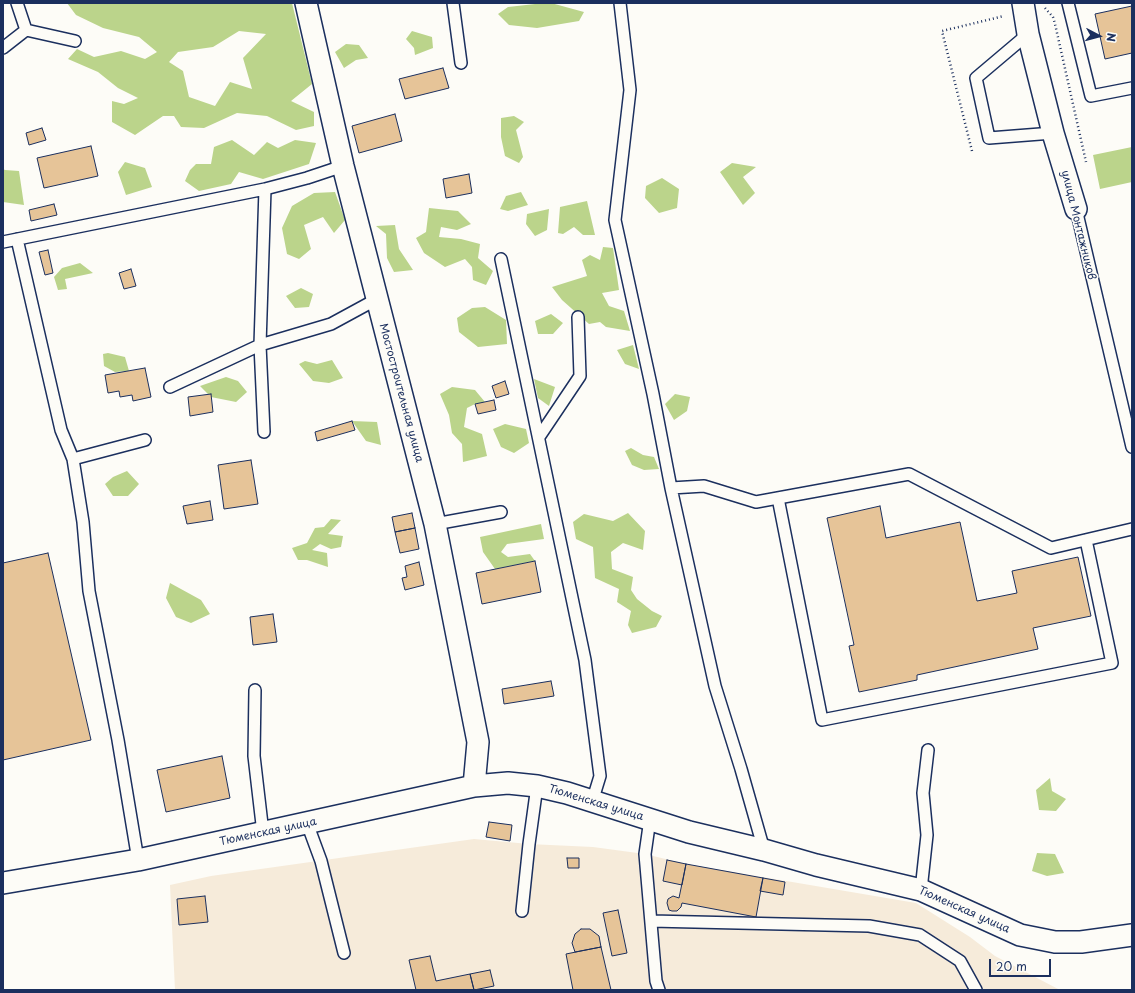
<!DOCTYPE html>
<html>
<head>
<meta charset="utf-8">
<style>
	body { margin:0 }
	#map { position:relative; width:1135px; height:993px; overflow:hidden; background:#fdfcf7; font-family:"Playpen Sans",sans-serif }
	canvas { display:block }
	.frame { position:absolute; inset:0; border:4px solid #1b2f5e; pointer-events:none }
	.north { position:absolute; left:1079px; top:16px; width:40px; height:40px; -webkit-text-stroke:3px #fdfcf7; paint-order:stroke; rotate:96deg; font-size:11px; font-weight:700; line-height:16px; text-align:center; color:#1b2f5e }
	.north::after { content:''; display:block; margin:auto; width:14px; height:18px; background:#1b2f5e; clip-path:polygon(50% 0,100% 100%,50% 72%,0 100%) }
	.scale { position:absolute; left:989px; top:959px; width:62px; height:18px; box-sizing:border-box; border:2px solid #1b2f5e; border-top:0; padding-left:5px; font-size:12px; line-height:14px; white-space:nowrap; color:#1b2f5e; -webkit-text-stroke:3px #fdfcf7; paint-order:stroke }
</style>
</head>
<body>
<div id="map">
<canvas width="1135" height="993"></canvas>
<div class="frame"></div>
<div class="north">N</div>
<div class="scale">20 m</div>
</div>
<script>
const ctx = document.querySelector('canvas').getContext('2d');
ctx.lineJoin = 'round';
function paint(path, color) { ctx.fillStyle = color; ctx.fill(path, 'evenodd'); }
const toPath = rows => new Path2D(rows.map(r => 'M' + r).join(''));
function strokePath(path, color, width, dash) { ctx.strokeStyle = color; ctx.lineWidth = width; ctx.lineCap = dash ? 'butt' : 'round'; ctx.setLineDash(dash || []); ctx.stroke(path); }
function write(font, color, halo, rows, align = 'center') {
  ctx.font = font + ' "Playpen Sans",sans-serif'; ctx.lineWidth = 3.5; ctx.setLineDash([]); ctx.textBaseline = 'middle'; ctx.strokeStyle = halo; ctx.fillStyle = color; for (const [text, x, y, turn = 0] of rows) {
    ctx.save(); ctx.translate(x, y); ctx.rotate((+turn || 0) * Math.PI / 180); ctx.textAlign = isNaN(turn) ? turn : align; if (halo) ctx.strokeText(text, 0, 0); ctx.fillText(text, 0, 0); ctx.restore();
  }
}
paint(toPath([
	[474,839,529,844,593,847,645,854,686,864,916,903,970,937,995,956,1060,990,175,990,170,885,211,876]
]), '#f6ebda');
paint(toPath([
	[67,3,292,3,312,84,291,101,314,112,314,126,296,130,267,116,237,113,204,128,181,127,174,116,163,116,135,135,112,122,112,101,124,104,138,98,118,88,98,72,68,59,77,49,94,57,121,51,145,59,157,52,139,37,103,28,76,15],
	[239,31,266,34,243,58,252,89,230,82,215,106,189,97,183,71,169,62,178,52,213,47],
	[544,3,551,3,584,12,579,21,537,28,509,25,498,14,508,7],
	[412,31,432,37,433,48,415,55,414,48,406,39],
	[346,44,359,45,368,58,356,60,344,68,335,52],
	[514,116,524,122,516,130,523,157,519,163,505,156,501,137,501,118],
	[232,140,254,155,267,142,278,148,295,140,316,143,309,164,263,179,239,172,231,184,199,191,185,181,190,170,196,164,211,164,214,147],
	[1132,147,1132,182,1100,189,1093,155],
	[125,162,145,168,152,187,126,195,118,172],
	[732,163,756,167,743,177,755,193,743,205,720,172],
	[3,169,5,170,19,171,24,205,3,202],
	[662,178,679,189,677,208,659,213,645,198,646,186],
	[335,192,345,220,334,233,323,217,304,225,311,249,299,259,287,254,282,228,292,206,314,193],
	[521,192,528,205,508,211,500,209,506,196],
	[587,201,595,235,583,235,574,227,563,234,558,233,560,207],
	[429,208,458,211,471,224,457,230,441,227,439,237,461,239,480,244,478,258,493,271,486,285,473,280,472,267,465,259,445,267,424,253,416,238,426,232],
	[549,209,547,230,535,236,526,224,527,214],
	[395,225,399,249,413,270,394,272,387,258,386,234,376,226],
	[603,247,613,248,619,290,602,293,609,306,624,311,630,331,606,327,600,322,589,324,562,300,552,287,587,276,582,260,590,255,600,260],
	[80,263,93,273,65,279,67,289,58,290,54,277,62,268],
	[301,288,313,294,309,307,295,308,286,296],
	[485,307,506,320,507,344,478,347,459,332,457,318,472,308],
	[551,314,563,323,553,334,538,334,535,321],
	[633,345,639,369,625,364,617,350],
	[108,353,125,357,129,371,115,372,104,366,103,354],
	[332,360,343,378,329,383,313,381,299,364,305,361,317,364],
	[226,377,238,381,247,392,236,402,211,397,200,386],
	[534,379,555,387,549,406,538,398],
	[452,387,475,390,485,402,475,404,467,408,464,427,482,434,487,456,463,462,462,444,452,433,449,415,440,394],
	[675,394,690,397,687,411,674,420,665,404],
	[352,421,377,422,381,445,366,441],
	[505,424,526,429,529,443,514,453,501,447,493,429],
	[631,448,643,455,654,457,659,469,644,470,632,465,625,451],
	[127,471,139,484,128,496,113,496,105,484,113,477],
	[628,513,645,531,643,550,623,543,611,552,612,569,633,577,631,590,637,599,652,611,662,616,656,627,632,633,628,625,631,611,617,602,619,589,595,578,593,547,576,539,573,522,584,514,613,521],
	[331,519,341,520,328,534,343,536,341,547,331,549,320,544,312,550,327,553,328,567,307,560,298,560,292,548,307,543,315,528,324,527],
	[541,524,544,539,507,544,501,552,508,557,530,554,535,561,495,569,483,552,480,537],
	[170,583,201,600,210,614,191,623,176,617,166,598],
	[1050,778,1052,791,1066,799,1056,811,1039,810,1036,790],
	[1037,853,1055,854,1064,873,1047,876,1032,871]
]), '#bbd48b');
const building = toPath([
	[1132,6,1132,53,1105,59,1095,14,1132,6],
	[443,68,449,88,405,99,399,79,443,68],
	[395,114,402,141,359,153,352,126,395,114],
	[42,128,46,140,29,145,26,133,42,128],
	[91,146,98,176,44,188,37,158,91,146],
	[469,174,472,193,446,198,443,179,469,174],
	[54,204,57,215,31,221,29,210,54,204],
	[48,250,53,273,45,275,39,252,48,250],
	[131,269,136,286,124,289,119,273,131,269],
	[145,368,151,397,133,401,132,395,120,397,119,391,108,393,105,375,145,368],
	[505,381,509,394,496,398,492,386,505,381],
	[211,394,213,412,190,416,188,397,211,394],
	[494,400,496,410,478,414,475,404,494,400],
	[352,421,355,430,317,441,315,432,352,421],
	[251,460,258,504,224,509,218,465,251,460],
	[210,501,213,520,187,524,183,506,210,501],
	[880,506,886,538,960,522,977,601,1017,593,1012,571,1078,557,1091,616,1033,628,1038,649,917,675,917,680,859,692,849,646,854,645,827,518,880,506],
	[412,513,415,528,395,532,392,517,412,513],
	[415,528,419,549,400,553,395,532,415,528],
	[48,553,91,740,3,760,3,563,48,553],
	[535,561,541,592,482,604,476,573,535,561],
	[419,562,424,585,405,590,402,578,407,577,405,566,419,562],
	[273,614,277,642,253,645,250,617,273,614],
	[551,681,554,696,504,704,502,689,551,681],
	[222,756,230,798,166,812,157,770,222,756],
	[489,822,512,825,510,841,486,837,489,822],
	[567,858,579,858,579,868,568,868,567,858],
	[667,860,686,864,682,885,663,881,667,860],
	[686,864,763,878,756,917,682,903,681,907,677,911,672,911,669,910,667,903,668,899,673,896,679,898,686,864],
	[763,878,785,882,783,895,760,891,763,878],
	[205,896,208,922,179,925,177,899,205,896],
	[618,910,627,953,612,956,603,913,618,910],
	[581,929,590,929,599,936,601,947,575,952,572,943,575,934,581,929],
	[601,947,611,990,573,990,566,954,601,947],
	[430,956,436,981,470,974,474,990,416,990,409,960,430,956],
	[490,970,494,986,474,990,470,974,490,970]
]);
paint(building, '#e6c498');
strokePath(building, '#1b2f5e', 1);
const service = toPath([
	[17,3,26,30,75,41],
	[453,3,461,63],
	[620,3,630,90,615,220,653,394,671,488,715,686,741,769,764,850],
	[1068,3,1091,96,1132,88],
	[1028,34,976,78,989,138,1053,133],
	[3,48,26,30],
	[1076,209,1132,447],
	[17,239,61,430,73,459,83,522,89,591,118,740,138,860],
	[3,242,265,189,307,178,343,166],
	[501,259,585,660,600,776,592,802],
	[170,387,260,345,331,324,377,299],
	[264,432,260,345,265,189],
	[539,437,580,376,578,317],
	[73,459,145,440],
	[671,488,704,486,756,502,909,474,1051,548,1132,529],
	[778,498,822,720,1112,663,1086,540],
	[435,524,501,512],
	[255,690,254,756,263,833],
	[650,819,645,854,656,981,659,990],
	[307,823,321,861,344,953],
	[921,890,927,835,923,793,928,750],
	[522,911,529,844,537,786],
	[651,921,869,926,920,935,960,961,976,990]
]);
const minor = toPath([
	[306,3,343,166,435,524,478,742,474,786],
	[1023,3,1028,34,1053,133,1076,209],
	[3,883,138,860,474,786,508,783,537,786,567,793,689,832,764,850,816,865,921,890,1020,935,1055,942,1081,942,1132,935]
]);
strokePath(service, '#1b2f5e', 14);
strokePath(minor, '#1b2f5e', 24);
strokePath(toPath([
	[1045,8,1053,17,1055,24,1086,162],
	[972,151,942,31,1004,16]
]), '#1b2f5e', 2.5, [1, 3]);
strokePath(service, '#fdfcf7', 11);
strokePath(minor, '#fdfcf7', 21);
write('11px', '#1b2f5e', '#fdfcf7', [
	["улица Монтажников",1078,225,76],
	["Мостостроительная улица",401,393,75],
	["Тюменская улица",596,803,17],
	["Тюменская улица",268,832,-12],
	["Тюменская улица",964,910,24]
]);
</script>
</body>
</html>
